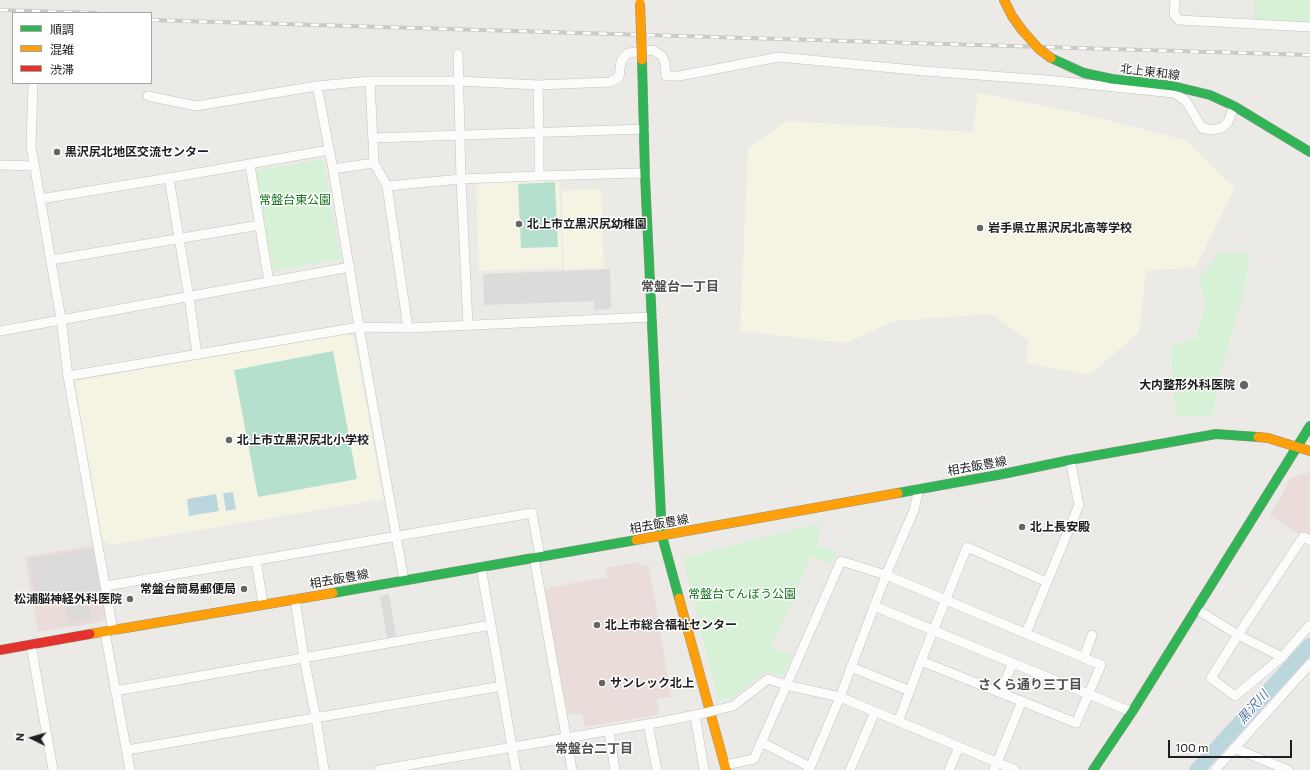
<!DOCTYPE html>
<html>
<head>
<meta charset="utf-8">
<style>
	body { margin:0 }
	#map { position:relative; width:1310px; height:770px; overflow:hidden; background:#eceae7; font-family:Commissioner,"Noto Sans JP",sans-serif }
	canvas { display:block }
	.legend { position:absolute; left:12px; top:12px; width:140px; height:72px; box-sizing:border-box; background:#fff; border:1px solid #a5a5a5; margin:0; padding:5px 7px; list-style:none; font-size:12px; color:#1e1e1e }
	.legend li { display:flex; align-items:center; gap:8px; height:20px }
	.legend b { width:20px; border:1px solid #a5a5a5 }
	.north { position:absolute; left:12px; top:718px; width:40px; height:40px; -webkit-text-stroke:3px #fff; paint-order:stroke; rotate:275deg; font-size:11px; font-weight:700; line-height:16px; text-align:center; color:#1e1e1e }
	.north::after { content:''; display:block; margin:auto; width:14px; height:18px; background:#1e1e1e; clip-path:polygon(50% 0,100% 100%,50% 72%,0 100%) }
	.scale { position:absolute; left:1168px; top:740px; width:124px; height:18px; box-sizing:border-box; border:2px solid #1e1e1e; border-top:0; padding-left:5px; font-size:12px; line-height:14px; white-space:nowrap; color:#1e1e1e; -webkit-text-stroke:3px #fff; paint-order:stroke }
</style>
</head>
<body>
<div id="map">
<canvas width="1310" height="770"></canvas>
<ul class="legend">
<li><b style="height:5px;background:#30b455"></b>順調</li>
<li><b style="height:5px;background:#ff9f0a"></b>混雑</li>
<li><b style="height:5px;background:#e5322d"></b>渋滞</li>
</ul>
<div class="north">N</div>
<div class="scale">100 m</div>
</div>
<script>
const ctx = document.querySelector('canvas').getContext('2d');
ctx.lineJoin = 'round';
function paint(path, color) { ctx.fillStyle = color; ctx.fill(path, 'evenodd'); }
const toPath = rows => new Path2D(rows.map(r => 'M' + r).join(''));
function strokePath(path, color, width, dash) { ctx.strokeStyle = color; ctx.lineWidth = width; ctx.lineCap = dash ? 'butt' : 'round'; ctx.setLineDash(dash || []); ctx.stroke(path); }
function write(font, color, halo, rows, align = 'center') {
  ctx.font = font + ' Commissioner,"Noto Sans JP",sans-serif'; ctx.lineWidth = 3; ctx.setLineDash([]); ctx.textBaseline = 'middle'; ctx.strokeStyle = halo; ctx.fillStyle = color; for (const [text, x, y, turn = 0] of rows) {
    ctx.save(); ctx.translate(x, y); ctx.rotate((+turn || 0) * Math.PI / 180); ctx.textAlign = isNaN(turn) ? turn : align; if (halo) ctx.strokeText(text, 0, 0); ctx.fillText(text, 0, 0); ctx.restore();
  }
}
paint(toPath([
	[1310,472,1310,538,1295,532,1270,515,1291,478],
	[95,545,107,614,101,622,38,632,25,557],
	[639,562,644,566,649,565,671,697,657,699,659,711,657,715,585,727,583,716,578,713,568,715,544,593,547,588,607,577,606,568]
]), '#e9dcd9');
paint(toPath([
	[978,93,1078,113,1185,140,1235,188,1196,267,1146,271,1139,332,1090,375,1026,363,1028,340,991,314,894,321,846,343,740,331,748,149,786,121,973,132],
	[559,179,562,268,479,271,476,180],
	[601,189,604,268,564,270,562,191],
	[346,334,354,337,383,499,109,545,102,539,75,381]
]), '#f5f4e3');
paint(toPath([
	[1254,0,1310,0,1310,29,1254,27],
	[323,159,341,259,273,271,255,171],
	[1219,252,1250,255,1243,295,1222,368,1212,416,1176,416,1170,346,1196,339,1205,303,1199,279],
	[820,523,817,545,837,552,831,563,811,557,771,647,792,656,784,675,766,672,732,698,718,701,683,558]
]), '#d7f1d6');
paint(toPath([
	[555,182,558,247,521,248,518,184],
	[333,351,357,479,258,497,234,370]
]), '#b5e0ce');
paint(toPath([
	[610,269,611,309,594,310,594,301,484,305,483,274],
	[94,548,101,590,87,593,91,620,68,623,63,594,42,597,41,593,35,594,29,558],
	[389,594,396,636,387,638,380,596]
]), '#dcdbda');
paint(toPath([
	[233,492,236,509,226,511,223,493],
	[216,494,219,511,189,516,187,499]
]), '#bcd6dd');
strokePath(toPath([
	[1197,770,1310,645]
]), '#bcd6dd', 15);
const street = toPath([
	[1175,0,1174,14,1179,20,1310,27],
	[458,54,461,179,468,325],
	[370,81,374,163,387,186,408,328],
	[33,83,31,146,61,319,68,376,113,631],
	[538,85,539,133,539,176],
	[317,86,333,169,359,327,404,580],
	[148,96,196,106,317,86,370,81,459,81,538,85,610,82,619,77,621,61,628,53,653,50,662,56,665,63,666,76,679,76,779,57,924,71,1046,80,1174,93,1186,101,1202,128,1211,130,1222,128,1228,122,1234,106],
	[373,138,644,129],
	[0,165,35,166],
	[250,165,269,282],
	[333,169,374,163],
	[169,178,189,297,197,355],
	[387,186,461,179,539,176,639,173,645,176],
	[40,199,169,178,329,150],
	[51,260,260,225],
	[0,331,350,267],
	[68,376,359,327,408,328,652,317],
	[1310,540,1303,537,1238,635,1211,678,1235,696,1282,657,1310,625],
	[534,557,572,770],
	[256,560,263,604],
	[481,567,516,770],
	[106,586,532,513,540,556],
	[295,599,304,658,316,718,324,770],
	[874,606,1132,712],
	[1196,609,1238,635,1282,657],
	[105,632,130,770],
	[1026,633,1079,505,1070,460],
	[31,645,53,770],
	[1084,658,1092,635],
	[851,667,910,691],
	[115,691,491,625],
	[1000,692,1013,663],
	[733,706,768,679,786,685,840,697,1015,770],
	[695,715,704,770],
	[898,722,921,661,967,547,1047,582],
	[648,724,657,770],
	[609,731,615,770],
	[761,742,810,767],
	[1234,748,1288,770],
	[127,750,502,686],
	[725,765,754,759,841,561,886,575,1101,665,1076,723,921,661],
	[379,770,665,721,705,713],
	[809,770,840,697,886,575,914,510,919,489],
	[850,770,875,712],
	[949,770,959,747],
	[994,770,1022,701],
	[1215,770,1310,664]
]);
const fast = toPath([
	[1051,58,1084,73,1112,79,1173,86,1210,95,1234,106,1310,152],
	[642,60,645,176,662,536,679,598],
	[898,493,1003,474,1070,460,1216,434,1258,437],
	[333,593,636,540],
	[1093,770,1132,712,1310,426]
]);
const slow = toPath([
	[1004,0,1012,16,1022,30],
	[1258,437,1268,438,1310,451],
	[636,540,898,493],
	[679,598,726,770],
	[90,634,333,593]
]);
const jam = toPath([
	[0,650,90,634]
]);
strokePath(street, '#c3c2c1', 10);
strokePath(fast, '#939480', 10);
strokePath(slow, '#939480', 10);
strokePath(jam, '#939480', 10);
strokePath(street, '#fcfcfb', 9);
strokePath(fast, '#30b455', 9);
strokePath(slow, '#ff9f0a', 9);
strokePath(jam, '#e5322d', 9);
const rail = toPath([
	[0,10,96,13],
	[151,20,1310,55]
]);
strokePath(rail, '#cacac9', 4);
strokePath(rail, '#fff', 2.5, [8]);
const streetBridge = toPath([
	[705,713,733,706]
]);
const slowBridge = toPath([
	[640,3,642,60],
	[1022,30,1039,49,1051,58]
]);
strokePath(streetBridge, '#c3c2c1', 10, []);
strokePath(slowBridge, '#939480', 10, []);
strokePath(streetBridge, '#fcfcfb', 9);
strokePath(slowBridge, '#ff9f0a', 9);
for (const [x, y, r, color] of [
	[57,152,4,"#666564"],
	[519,224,4,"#666564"],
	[980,228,4,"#666564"],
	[1244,385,5,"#666564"],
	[229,440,4,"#666564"],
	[1022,527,4,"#666564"],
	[244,589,4,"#666564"],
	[130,599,4,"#666564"],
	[597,625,4,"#666564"],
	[602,683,4,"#666564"]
]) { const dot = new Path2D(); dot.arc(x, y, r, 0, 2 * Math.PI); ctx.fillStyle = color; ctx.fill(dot); strokePath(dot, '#fff', 1.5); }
write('12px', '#1e1e1e', '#fff', [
	["北上東和線",1150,72,7],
	["相去飯豊線",977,466,-10],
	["相去飯豊線",659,524,-10],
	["相去飯豊線",339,579,-10]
]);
write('bold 12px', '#1e1e1e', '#fff', [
	["黒沢尻北地区交流センター",65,152],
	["北上市立黒沢尻幼稚園",527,224],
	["岩手県立黒沢尻北高等学校",988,228],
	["大内整形外科医院",1235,385,"right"],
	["北上市立黒沢尻北小学校",237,440],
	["北上長安殿",1030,527],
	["常盤台簡易郵便局",236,589,"right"],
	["松浦脳神経外科医院",122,599,"right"],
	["北上市総合福祉センター",605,625],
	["サンレック北上",610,683]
], 'left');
write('12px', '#13751d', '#fff', [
	["常盤台東公園",295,200],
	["常盤台てんぼう公園",742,594]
]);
write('bold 13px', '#515151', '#fff', [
	["常盤台一丁目",680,287],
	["さくら通り三丁目",1030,685],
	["常盤台二丁目",594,749]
]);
write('italic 13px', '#4e76a0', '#fff', [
	["黒沢川",1253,707,-48]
]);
</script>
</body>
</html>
